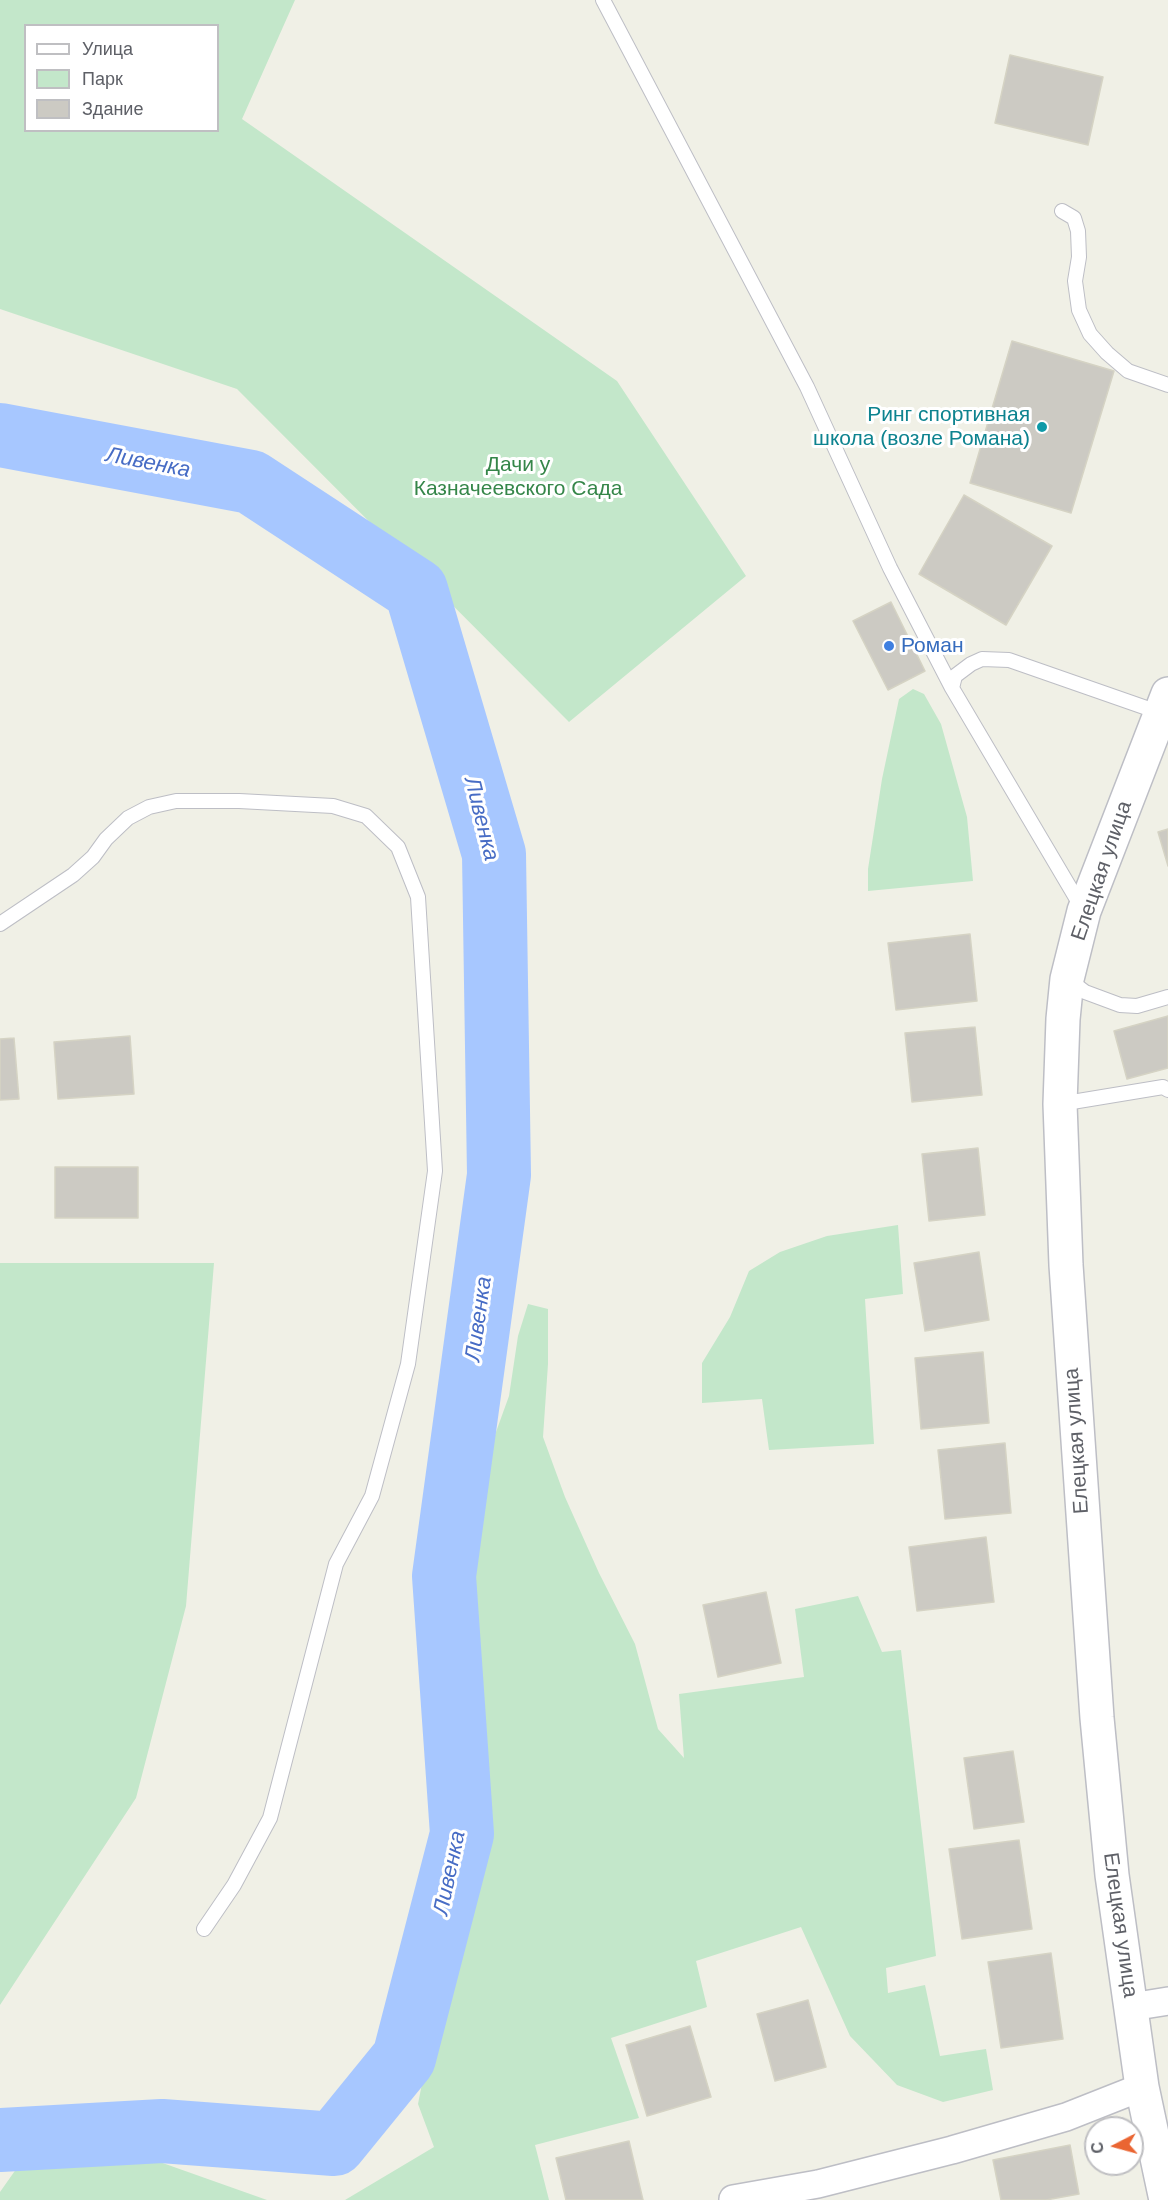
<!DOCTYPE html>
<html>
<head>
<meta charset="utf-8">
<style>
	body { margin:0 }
	#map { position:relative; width:1168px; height:2200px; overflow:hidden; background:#f0f0e6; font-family:Helvetica,sans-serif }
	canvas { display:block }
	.legend { position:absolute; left:24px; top:24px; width:195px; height:108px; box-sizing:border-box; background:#fff; border:2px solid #bfbfc2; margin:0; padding:8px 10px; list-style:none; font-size:18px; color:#5e6067 }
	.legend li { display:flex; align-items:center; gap:12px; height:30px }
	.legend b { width:30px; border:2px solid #bfbfc2 }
	.north { position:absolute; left:1084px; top:2116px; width:60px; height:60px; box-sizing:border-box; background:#fff; border:2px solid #bfbfc2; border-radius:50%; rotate:264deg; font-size:16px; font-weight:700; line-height:24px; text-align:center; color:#5e6067 }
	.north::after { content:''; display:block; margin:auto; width:21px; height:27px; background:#ea6532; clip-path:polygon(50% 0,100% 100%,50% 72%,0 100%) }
</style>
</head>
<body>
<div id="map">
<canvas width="1168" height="2200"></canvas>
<ul class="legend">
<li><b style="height:8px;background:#fff"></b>Улица</li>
<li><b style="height:16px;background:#c3e7ca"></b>Парк</li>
<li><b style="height:16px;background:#cccac3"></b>Здание</li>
</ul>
<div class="north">С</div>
</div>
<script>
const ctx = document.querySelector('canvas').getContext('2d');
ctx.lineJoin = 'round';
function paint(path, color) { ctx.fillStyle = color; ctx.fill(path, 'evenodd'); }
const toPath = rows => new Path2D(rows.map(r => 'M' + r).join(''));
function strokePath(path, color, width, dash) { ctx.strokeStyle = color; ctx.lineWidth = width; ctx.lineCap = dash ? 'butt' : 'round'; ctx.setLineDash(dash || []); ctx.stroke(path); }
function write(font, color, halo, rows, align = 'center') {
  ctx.font = font + ' Helvetica,sans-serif'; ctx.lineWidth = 6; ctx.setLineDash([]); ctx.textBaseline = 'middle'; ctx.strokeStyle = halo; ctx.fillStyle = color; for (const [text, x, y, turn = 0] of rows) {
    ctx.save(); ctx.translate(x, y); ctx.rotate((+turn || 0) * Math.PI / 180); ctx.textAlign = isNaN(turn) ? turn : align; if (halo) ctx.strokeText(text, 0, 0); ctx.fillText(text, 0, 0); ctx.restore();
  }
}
paint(toPath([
	[0,0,295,0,242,119,617,381,746,576,569,722,237,389,0,309],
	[26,26,218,26,218,130,26,130],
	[913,689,924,694,941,724,967,817,973,881,868,891,868,869,882,779,899,699],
	[898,1225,903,1294,865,1299,874,1444,769,1450,762,1399,702,1403,702,1363,730,1317,749,1271,780,1252,827,1236],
	[0,1263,214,1263,186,1606,136,1798,0,2005],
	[528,1304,548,1309,548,1364,543,1437,565,1497,599,1573,635,1644,658,1729,684,1758,679,1694,804,1677,795,1609,858,1596,882,1652,901,1650,936,1956,886,1968,888,1993,925,1985,940,2056,986,2049,993,2090,943,2102,897,2085,850,2036,801,1927,696,1961,707,2007,611,2038,639,2118,535,2145,549,2200,345,2200,434,2147,418,2104,459,1895,477,1828,466,1684,468,1495,492,1443,509,1396,518,1336],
	[88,2146,157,2161,267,2200,0,2200,0,2192,19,2165]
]), '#c3e7ca');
strokePath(toPath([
	[0,435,251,482,416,590,494,854,499,1175,444,1576,462,1834,404,2058,334,2144,162,2131,0,2140]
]), '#a7c7ff', 64);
const building = toPath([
	[1010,55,1103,77,1088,145,995,123,1010,55],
	[1012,341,1114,371,1071,513,970,483,1012,341],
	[964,495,1052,546,1006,625,919,574,964,495],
	[891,602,925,671,888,690,853,621,891,602],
	[1168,829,1168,866,1158,832,1168,829],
	[970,934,977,1001,896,1010,888,943,970,934],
	[1168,1016,1168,1068,1127,1079,1114,1031,1168,1016],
	[975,1027,982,1095,912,1102,905,1033,975,1027],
	[130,1036,134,1094,58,1099,54,1042,130,1036],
	[14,1038,19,1099,0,1100,0,1039,14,1038],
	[978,1148,985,1215,929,1221,922,1154,978,1148],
	[55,1167,138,1167,138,1218,55,1218,55,1167],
	[979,1252,989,1320,925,1331,914,1263,979,1252],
	[983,1352,989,1423,921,1429,915,1358,983,1352],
	[1005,1443,1011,1513,945,1519,938,1450,1005,1443],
	[986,1537,994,1602,917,1611,909,1547,986,1537],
	[766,1592,781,1663,718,1677,703,1605,766,1592],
	[1013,1751,1024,1822,974,1829,964,1758,1013,1751],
	[1019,1840,1032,1929,962,1939,949,1849,1019,1840],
	[1051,1953,1063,2039,1001,2048,988,1962,1051,1953],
	[808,2000,826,2067,775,2081,757,2014,808,2000],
	[690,2026,711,2097,647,2116,626,2045,690,2026],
	[629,2141,643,2200,566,2200,556,2158,629,2141],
	[1070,2145,1079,2194,1046,2200,1001,2200,993,2160,1070,2145]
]);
paint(building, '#cccac3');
strokePath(building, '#d5d3c4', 1.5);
const service = toPath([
	[603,0,807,387,890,568,952,688,1082,908],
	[1062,211,1074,218,1078,231,1079,257,1075,281,1079,310,1090,334,1107,353,1128,371,1168,385],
	[952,688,955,676,971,664,982,659,1009,660,1161,713],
	[0,924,73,875,93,857,106,839,128,818,149,807,176,801,239,801,333,806,366,816,398,847,418,897,435,1171,408,1364,372,1496,336,1564,270,1818,234,1885,204,1929],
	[1069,980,1085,992,1120,1005,1137,1006,1168,997],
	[1060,1104,1163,1087,1168,1090]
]);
const minor = toPath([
	[1131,2007,1168,2001],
	[733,2199,818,2184,952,2150,1066,2117,1142,2087]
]);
const tertiary = toPath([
	[1166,2200,1142,2087,1112,1875,1097,1718,1066,1265,1060,1104,1063,1019,1067,979,1084,911,1168,694]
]);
strokePath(service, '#bdbec5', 16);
strokePath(minor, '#bdbec5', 30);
strokePath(tertiary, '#bdbec5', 36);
strokePath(service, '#fff', 14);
strokePath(minor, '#fff', 27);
strokePath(tertiary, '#fff', 33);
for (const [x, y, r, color] of [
	[1042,427,6,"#0f9aa8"],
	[889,646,6,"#3f7fe0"]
]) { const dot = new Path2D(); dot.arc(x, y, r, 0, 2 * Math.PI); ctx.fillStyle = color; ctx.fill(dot); strokePath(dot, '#fff', 2); }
write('21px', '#0d838f', '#fff', [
	["Ринг спортивная",1030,415],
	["школа (возле Романа)",1030,439]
], 'right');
write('21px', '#358649', '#fff', [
	["Дачи у",518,465],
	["Казначеевского Сада",518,489]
]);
write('21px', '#366cbe', '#fff', [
	["Роман",901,646]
], 'left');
write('21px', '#5e6067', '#fff', [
	["Елецкая улица",1102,871,-71],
	["Елецкая улица",1077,1441,-94],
	["Елецкая улица",1120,1925,82]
]);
write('italic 22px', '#476cc5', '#fff', [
	["Ливенка",148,463,11],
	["Ливенка",481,819,76],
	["Ливенка",479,1319,-82],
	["Ливенка",450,1873,-78]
]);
</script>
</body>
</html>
